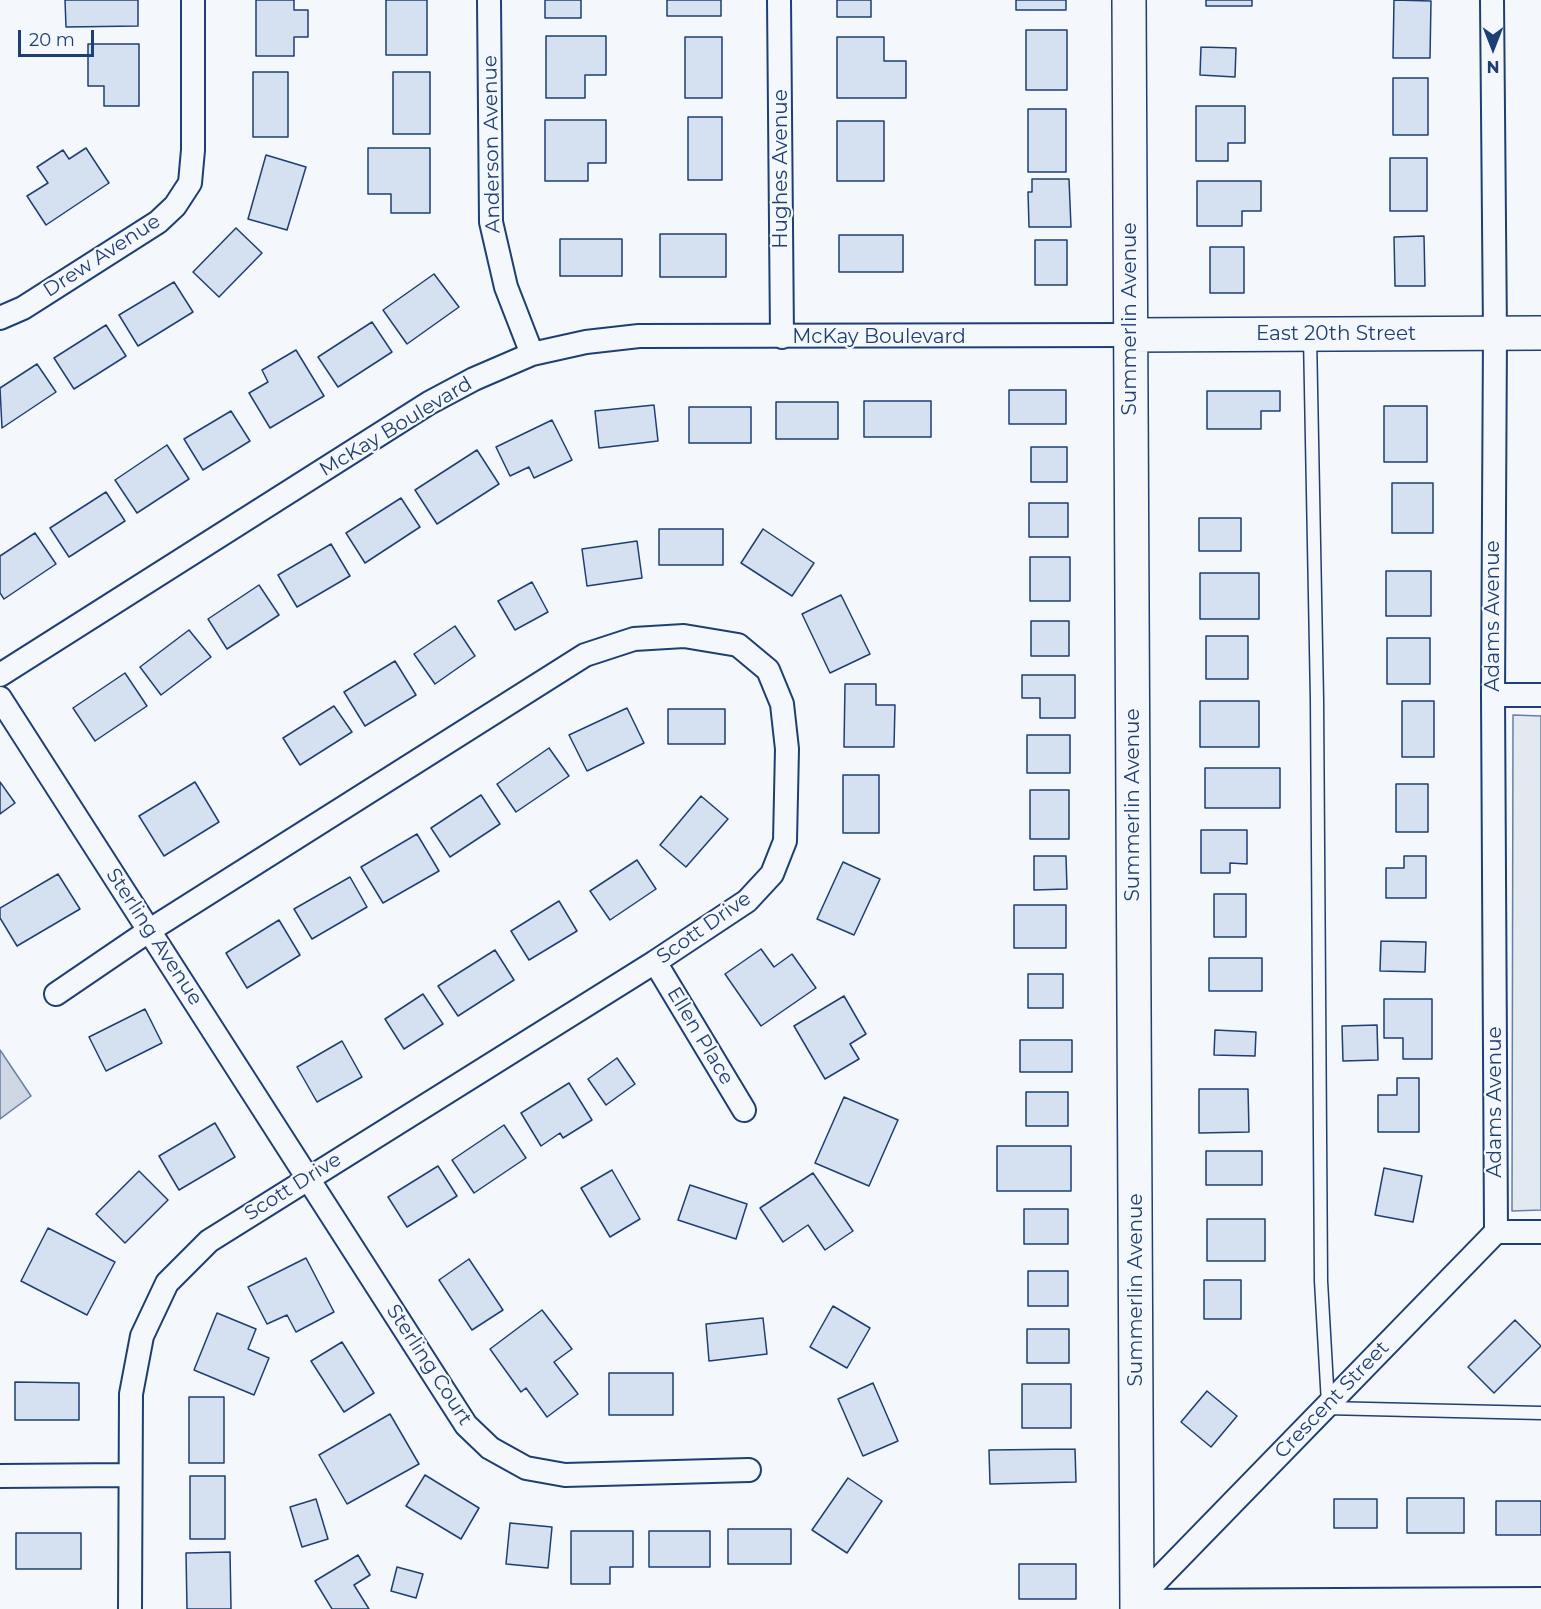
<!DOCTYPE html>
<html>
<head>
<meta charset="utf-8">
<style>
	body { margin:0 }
	#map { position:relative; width:1541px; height:1609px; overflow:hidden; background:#f4f7fb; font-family:Montserrat,sans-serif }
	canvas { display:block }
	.north { position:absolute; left:1463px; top:18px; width:60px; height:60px; -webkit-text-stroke:4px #f4f7fb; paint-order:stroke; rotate:180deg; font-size:16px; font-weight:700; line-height:24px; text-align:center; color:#1d3f73 }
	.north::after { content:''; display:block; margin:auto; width:21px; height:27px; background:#1d3f73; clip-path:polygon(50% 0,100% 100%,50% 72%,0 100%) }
	.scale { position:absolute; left:18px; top:30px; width:76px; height:27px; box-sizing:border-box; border:3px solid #1d3f73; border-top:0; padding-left:8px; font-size:18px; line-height:21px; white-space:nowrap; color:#1d3f73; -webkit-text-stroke:4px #f4f7fb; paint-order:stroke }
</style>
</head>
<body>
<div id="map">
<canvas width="1541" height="1609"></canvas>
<div class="north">N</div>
<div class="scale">20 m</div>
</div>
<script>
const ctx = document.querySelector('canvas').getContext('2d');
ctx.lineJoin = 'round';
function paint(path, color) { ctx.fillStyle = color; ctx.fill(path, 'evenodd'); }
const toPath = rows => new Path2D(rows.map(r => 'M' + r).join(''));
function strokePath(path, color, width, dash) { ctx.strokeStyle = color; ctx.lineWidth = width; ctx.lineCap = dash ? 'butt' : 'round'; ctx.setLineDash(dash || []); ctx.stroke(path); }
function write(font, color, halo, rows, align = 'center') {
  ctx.font = font + ' Montserrat,sans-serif'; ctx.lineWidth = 4.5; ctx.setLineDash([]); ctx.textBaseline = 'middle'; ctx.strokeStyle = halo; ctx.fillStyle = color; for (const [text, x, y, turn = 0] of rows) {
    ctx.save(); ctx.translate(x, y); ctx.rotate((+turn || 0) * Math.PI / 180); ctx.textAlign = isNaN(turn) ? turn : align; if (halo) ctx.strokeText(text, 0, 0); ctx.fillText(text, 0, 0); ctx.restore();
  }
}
const green = toPath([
	[1513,715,1541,716,1541,1210,1512,1211,1513,715]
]);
paint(green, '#e3e9f0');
strokePath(green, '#687fa3', 1.5);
const water = toPath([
	[0,1050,31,1096,0,1119,0,1050]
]);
paint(water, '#cfd7e4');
strokePath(water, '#687fa3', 1.5);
const building = toPath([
	[65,0,138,0,138,26,66,27,65,0],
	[256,0,294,0,294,10,308,10,308,37,294,37,294,56,256,56,256,0],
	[386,0,427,0,427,55,386,55,386,0],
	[545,0,581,0,581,18,545,18,545,0],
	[667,0,721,0,721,16,667,16,667,0],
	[837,0,871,0,871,17,837,17,837,0],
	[1016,0,1066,0,1066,10,1016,10,1016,0],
	[1206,0,1252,0,1252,6,1206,6,1206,0],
	[1394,0,1431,1,1430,58,1393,58,1394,0],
	[1026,30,1067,30,1067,90,1026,90,1026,30],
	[546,36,606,36,606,75,585,75,585,98,546,98,546,36],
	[685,37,722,37,722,98,685,98,685,37],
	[837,37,884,37,884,61,906,61,906,98,837,98,837,37],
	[88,44,139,44,139,106,104,106,104,86,88,86,88,44],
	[1201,47,1236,48,1235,77,1200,75,1201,47],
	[253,72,288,72,288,137,253,137,253,72],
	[393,72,430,72,430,134,393,134,393,72],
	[1393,78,1428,78,1428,135,1393,135,1393,78],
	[1196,106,1245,106,1245,143,1228,143,1228,161,1196,161,1196,106],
	[1028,109,1066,109,1066,172,1028,172,1028,109],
	[688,117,722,117,722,180,688,180,688,117],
	[545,120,606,120,606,163,588,163,588,181,545,181,545,120],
	[837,121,884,121,884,181,837,181,837,121],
	[86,148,109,183,46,225,27,196,48,183,37,167,63,150,69,159,86,148],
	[368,148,430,148,430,213,391,213,391,194,368,194,368,148],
	[266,155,306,167,287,230,248,219,266,155],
	[1390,158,1427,158,1427,211,1390,211,1390,158],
	[1032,179,1069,179,1071,227,1029,227,1028,192,1032,192,1032,179],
	[1197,181,1261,181,1261,211,1242,211,1242,226,1197,226,1197,181],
	[236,228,262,253,219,297,193,272,236,228],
	[660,234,726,234,726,277,660,277,660,234],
	[839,235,903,235,903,272,839,272,839,235],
	[1424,236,1425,286,1395,286,1394,237,1424,236],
	[560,239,622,239,622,276,560,276,560,239],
	[1035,240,1067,240,1067,285,1035,285,1035,240],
	[1210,247,1244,247,1244,293,1210,293,1210,247],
	[434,274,459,307,407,344,383,310,434,274],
	[174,282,193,312,138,346,119,315,174,282],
	[372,322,392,352,338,387,318,357,372,322],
	[106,325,126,356,74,389,54,358,106,325],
	[296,350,324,396,270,428,249,393,268,382,262,370,296,350],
	[37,364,56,392,2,428,0,388,37,364],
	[1009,390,1066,390,1066,424,1009,424,1009,390],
	[1207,391,1280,391,1280,411,1261,411,1261,429,1207,429,1207,391],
	[864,401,931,401,931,437,864,437,864,401],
	[776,402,838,402,838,439,776,439,776,402],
	[654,405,658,441,599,448,595,411,654,405],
	[1384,406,1427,406,1427,462,1384,462,1384,406],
	[689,407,751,407,751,443,689,443,689,407],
	[231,411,250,441,203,470,184,439,231,411],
	[552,420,572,460,534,478,529,467,510,476,496,447,552,420],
	[167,445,189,479,137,513,115,480,167,445],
	[1031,447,1067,447,1067,482,1031,482,1031,447],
	[477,450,499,484,437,524,415,490,477,450],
	[1392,483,1433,483,1433,533,1392,533,1392,483],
	[106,492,125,521,69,557,50,528,106,492],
	[401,498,420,527,365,563,346,533,401,498],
	[1029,503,1068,503,1068,537,1029,537,1029,503],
	[1199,518,1241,518,1241,551,1199,551,1199,518],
	[659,529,723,529,723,565,659,565,659,529],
	[763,529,814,563,792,596,741,563,763,529],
	[35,533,56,564,4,599,0,593,0,556,35,533],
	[637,541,642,578,587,586,582,549,637,541],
	[331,544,350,576,297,607,278,575,331,544],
	[1030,557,1070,557,1070,601,1030,601,1030,557],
	[1386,571,1431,571,1431,616,1386,616,1386,571],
	[1200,573,1259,573,1259,619,1200,619,1200,573],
	[532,582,548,612,515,630,498,601,532,582],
	[259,585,279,615,227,649,208,619,259,585],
	[841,595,870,654,830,673,802,614,841,595],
	[1031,621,1069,621,1069,656,1031,656,1031,621],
	[455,626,475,656,435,684,414,654,455,626],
	[189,630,211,657,161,695,140,667,189,630],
	[1206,636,1248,636,1248,679,1206,679,1206,636],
	[1387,638,1430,638,1430,684,1387,684,1387,638],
	[395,661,416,695,365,726,344,692,395,661],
	[125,673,147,706,95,741,73,708,125,673],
	[1022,675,1075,675,1075,718,1040,718,1040,698,1022,698,1022,675],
	[845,684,876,684,876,705,895,705,894,747,844,747,845,684],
	[1200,701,1259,701,1259,747,1200,747,1200,701],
	[1402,701,1434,701,1434,757,1402,757,1402,701],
	[334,706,352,732,300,765,283,738,334,706],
	[627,708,644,743,587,771,569,735,627,708],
	[668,709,725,709,725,744,668,744,668,709],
	[1027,735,1070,735,1070,773,1027,773,1027,735],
	[549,748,569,776,516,812,497,784,549,748],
	[1205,768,1280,768,1280,808,1205,808,1205,768],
	[843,775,879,775,879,833,843,833,843,775],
	[0,782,15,803,0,814,0,782],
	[195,782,219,822,164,856,139,816,195,782],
	[1396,784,1428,784,1428,832,1396,832,1396,784],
	[1030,790,1069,790,1069,839,1030,839,1030,790],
	[481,795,500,824,450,857,431,828,481,795],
	[701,796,728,819,686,867,660,845,701,796],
	[1201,830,1247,830,1247,864,1230,863,1230,873,1201,873,1201,830],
	[417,834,439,871,383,903,361,867,417,834],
	[1034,856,1066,856,1067,889,1034,890,1034,856],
	[1404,856,1426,856,1426,898,1386,898,1386,868,1404,868,1404,856],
	[637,860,656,889,610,920,590,891,637,860],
	[843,862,880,879,854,935,817,919,843,862],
	[58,874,80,909,17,946,0,918,0,908,58,874],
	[350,877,367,907,312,939,294,909,350,877],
	[1214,894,1246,894,1246,937,1214,937,1214,894],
	[559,901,577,931,529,960,511,931,559,901],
	[1014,905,1066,905,1066,948,1014,948,1014,905],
	[279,920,300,955,247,988,226,953,279,920],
	[1381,941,1426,942,1425,972,1380,971,1381,941],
	[761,949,774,967,792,954,816,988,761,1026,725,974,761,949],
	[495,950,514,980,458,1016,438,986,495,950],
	[1209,958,1262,958,1262,991,1209,991,1209,958],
	[1028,974,1063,974,1063,1008,1028,1008,1028,974],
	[423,994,443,1024,404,1049,385,1019,423,994],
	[844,996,866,1034,850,1044,859,1059,825,1079,794,1026,844,996],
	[1384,999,1432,999,1432,1059,1403,1059,1403,1038,1384,1038,1384,999],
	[145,1009,162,1043,106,1071,89,1037,145,1009],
	[1377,1025,1378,1060,1343,1061,1342,1026,1377,1025],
	[1215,1030,1256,1032,1255,1056,1214,1055,1215,1030],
	[1020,1040,1072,1040,1072,1072,1020,1072,1020,1040],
	[342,1041,362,1077,317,1102,297,1067,342,1041],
	[617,1058,635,1084,606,1105,588,1079,617,1058],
	[1397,1078,1419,1078,1419,1132,1378,1132,1378,1095,1397,1095,1397,1078],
	[569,1083,592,1120,563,1138,560,1133,541,1146,521,1113,569,1083],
	[1199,1089,1248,1089,1249,1132,1199,1133,1199,1089],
	[1026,1092,1068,1092,1068,1126,1026,1126,1026,1092],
	[844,1097,898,1120,869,1186,815,1163,844,1097],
	[215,1123,235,1157,179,1190,159,1156,215,1123],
	[504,1125,526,1158,474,1193,452,1160,504,1125],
	[997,1146,1071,1146,1071,1191,997,1191,997,1146],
	[1206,1151,1262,1151,1262,1185,1206,1185,1206,1151],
	[438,1166,457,1196,407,1227,388,1197,438,1166],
	[1384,1168,1422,1176,1413,1222,1375,1215,1384,1168],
	[612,1170,640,1219,610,1237,581,1188,612,1170],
	[139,1171,168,1200,125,1243,96,1214,139,1171],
	[813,1173,853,1231,825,1250,808,1225,783,1242,760,1208,813,1173],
	[690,1185,747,1204,736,1239,678,1220,690,1185],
	[1024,1209,1068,1209,1068,1244,1024,1244,1024,1209],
	[1207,1219,1265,1219,1265,1261,1207,1261,1207,1219],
	[48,1228,115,1262,87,1315,21,1281,48,1228],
	[306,1258,334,1312,296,1332,287,1315,267,1324,248,1287,306,1258],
	[469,1259,503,1310,472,1330,439,1280,469,1259],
	[1028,1271,1068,1271,1068,1306,1028,1306,1028,1271],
	[1204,1280,1241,1280,1241,1319,1204,1319,1204,1280],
	[833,1306,870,1328,847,1368,810,1347,833,1306],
	[542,1310,572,1349,554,1362,578,1394,547,1417,526,1388,521,1392,490,1349,542,1310],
	[217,1313,256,1329,248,1349,269,1358,254,1395,194,1370,217,1313],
	[763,1318,767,1354,709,1361,706,1324,763,1318],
	[1515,1320,1541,1346,1494,1393,1468,1367,1515,1320],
	[1027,1329,1069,1329,1069,1363,1027,1363,1027,1329],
	[342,1342,374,1393,344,1412,311,1361,342,1342],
	[609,1373,673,1373,673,1415,609,1415,609,1373],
	[15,1382,79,1383,79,1420,15,1420,15,1382],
	[873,1383,898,1441,863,1456,838,1399,873,1383],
	[1022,1384,1071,1384,1071,1428,1022,1428,1022,1384],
	[1207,1391,1237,1416,1211,1447,1181,1422,1207,1391],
	[189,1397,224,1397,224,1463,189,1463,189,1397],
	[390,1414,419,1464,347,1504,319,1455,390,1414],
	[1075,1449,1076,1482,990,1484,989,1450,1075,1449],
	[425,1475,479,1508,461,1539,406,1506,425,1475],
	[190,1476,225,1476,225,1539,190,1539,190,1476],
	[848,1478,882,1501,847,1553,812,1530,848,1478],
	[1407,1498,1464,1498,1464,1533,1407,1533,1407,1498],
	[316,1499,328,1539,302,1547,290,1507,316,1499],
	[1334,1499,1377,1499,1377,1528,1334,1528,1334,1499],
	[1496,1501,1541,1501,1541,1535,1496,1535,1496,1501],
	[510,1523,552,1527,548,1568,506,1564,510,1523],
	[728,1529,791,1529,791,1564,728,1564,728,1529],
	[571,1531,633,1531,633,1567,610,1567,610,1584,571,1584,571,1531],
	[649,1531,710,1531,710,1567,649,1567,649,1531],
	[16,1533,81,1533,81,1569,16,1569,16,1533],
	[230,1552,231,1609,187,1609,186,1553,230,1552],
	[358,1555,370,1575,354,1585,369,1609,332,1609,315,1581,358,1555],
	[1019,1564,1076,1564,1076,1599,1019,1599,1019,1564],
	[397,1567,423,1574,416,1598,391,1591,397,1567]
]);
paint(building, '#d5e0f0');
strokePath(building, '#1d3f73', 1.5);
const lane = toPath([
	[1310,336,1317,700,1321,1281,1328,1404],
	[1325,1408,1541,1413]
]);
const street = toPath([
	[489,0,491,222,506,287,532,354],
	[779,0,782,337],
	[1492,0,1495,333,1493,695,1496,1232],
	[0,318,23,308,158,222,175,206,190,183,193,150,193,0],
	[0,675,429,403,474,379,532,354,586,342,639,336,1130,335],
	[1493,695,1541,695],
	[0,698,466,1425,490,1448,526,1468,565,1475,749,1470],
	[655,962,744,1110],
	[56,994,150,930,585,655,634,639,684,636,738,645,768,670,782,704,787,749,785,841,772,874,747,901,655,962,209,1241,167,1283,142,1336,131,1394,130,1609],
	[0,1476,128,1475],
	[1137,1601,1496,1232,1541,1232],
	[1137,1601,1541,1599]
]);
const secondary = toPath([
	[1129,0,1137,1609],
	[1130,335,1541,333]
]);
strokePath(lane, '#1d3f73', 15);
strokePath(street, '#1d3f73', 26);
strokePath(secondary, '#1d3f73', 36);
strokePath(lane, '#f4f7fb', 12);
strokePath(street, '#f4f7fb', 22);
strokePath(secondary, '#f4f7fb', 33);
write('20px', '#1d3f73', '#f4f7fb', [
	["Anderson Avenue",492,144,-91],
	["Hughes Avenue",781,169,-90],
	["Drew Avenue",102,256,-33],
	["Summerlin Avenue",1130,319,-90],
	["East 20th Street",1336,334],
	["McKay Boulevard",879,337],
	["McKay Boulevard",396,427,-31],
	["Adams Avenue",1493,616,-90],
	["Summerlin Avenue",1133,805,-90],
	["Scott Drive",704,928,-35],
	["Sterling Avenue",154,937,57],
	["Ellen Place",700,1036,59],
	["Adams Avenue",1495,1102,-90],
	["Scott Drive",293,1187,-32],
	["Summerlin Avenue",1136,1290,-90],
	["Sterling Court",429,1365,57],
	["Crescent Street",1332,1400,-46]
]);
</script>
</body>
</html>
